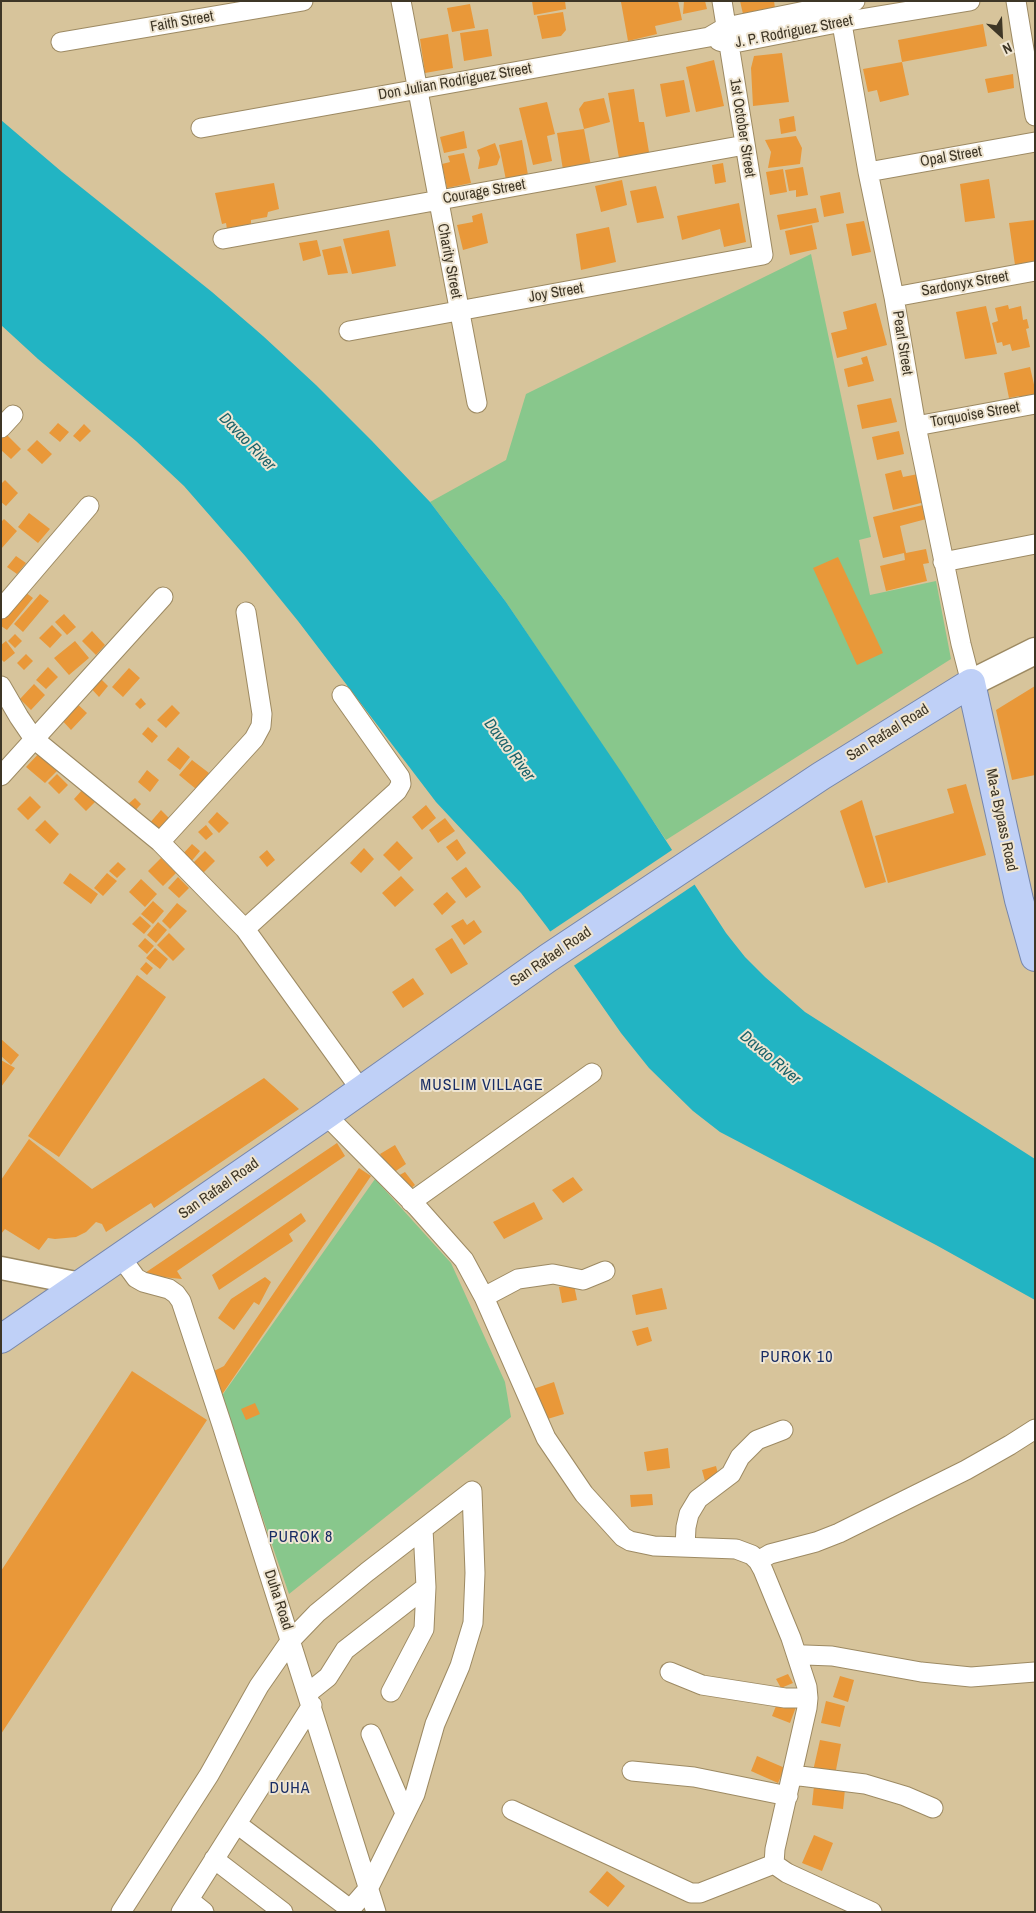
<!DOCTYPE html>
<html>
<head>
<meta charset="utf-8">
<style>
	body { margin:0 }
	#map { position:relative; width:1036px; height:1913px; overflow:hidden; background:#d7c49b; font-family:"Archivo Narrow",sans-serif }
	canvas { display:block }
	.frame { position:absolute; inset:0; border:2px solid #3e3626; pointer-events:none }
	.north { position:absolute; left:976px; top:10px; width:50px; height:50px; -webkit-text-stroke:4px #efe5d1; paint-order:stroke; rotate:155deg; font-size:14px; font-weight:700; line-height:20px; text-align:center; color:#3e3626 }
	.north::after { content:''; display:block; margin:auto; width:18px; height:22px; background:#3e3626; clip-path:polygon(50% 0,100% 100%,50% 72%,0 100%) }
</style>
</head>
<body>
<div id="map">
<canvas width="1036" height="1913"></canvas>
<div class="frame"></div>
<div class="north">N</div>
</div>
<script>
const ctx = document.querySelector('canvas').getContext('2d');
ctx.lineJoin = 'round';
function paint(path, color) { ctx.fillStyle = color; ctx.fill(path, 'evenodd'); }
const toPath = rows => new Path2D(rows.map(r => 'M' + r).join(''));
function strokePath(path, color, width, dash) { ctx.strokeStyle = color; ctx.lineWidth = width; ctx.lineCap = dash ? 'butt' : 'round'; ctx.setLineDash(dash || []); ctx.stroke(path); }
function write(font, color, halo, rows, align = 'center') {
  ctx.font = font + ' "Archivo Narrow",sans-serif'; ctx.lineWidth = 4; ctx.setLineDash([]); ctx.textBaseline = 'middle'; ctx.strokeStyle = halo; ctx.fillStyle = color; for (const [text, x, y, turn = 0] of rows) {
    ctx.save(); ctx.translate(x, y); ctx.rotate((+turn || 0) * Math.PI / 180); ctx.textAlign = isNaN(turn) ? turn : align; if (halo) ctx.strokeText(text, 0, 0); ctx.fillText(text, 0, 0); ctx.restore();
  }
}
paint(toPath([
	[811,254,871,537,859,540,870,595,936,581,951,659,666,840,506,602,430,502,506,460,526,394],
	[375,1179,451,1263,505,1382,511,1417,289,1594,221,1397]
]), '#88c78c');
paint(toPath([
	[1,120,62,172,212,292,263,336,316,385,372,441,430,502,506,602,622,773,726,933,745,957,765,977,805,1012,1035,1159,1035,1300,936,1245,720,1132,693,1111,649,1068,621,1033,547,927,521,893,436,802,298,621,246,557,184,486,136,441,38,359,1,325]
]), '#22b4c3');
paint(toPath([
	[675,848,697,883,572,967,548,933]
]), '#d7c49b');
paint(toPath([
	[532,1,565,1,566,9,534,15],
	[678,1,682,20,655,26,657,34,628,41,621,2],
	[684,1,705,1,707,9,683,14],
	[740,1,774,1,775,8,743,14],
	[470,4,475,28,452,32,447,8],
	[563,12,566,30,561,36,542,39,537,16],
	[983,24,987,46,902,62,909,95,880,102,877,90,868,92,863,69,902,62,898,40],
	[488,29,492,56,464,61,460,33],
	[448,34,453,68,425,73,420,39],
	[782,53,789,102,753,106,751,68,754,56],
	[714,60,724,106,696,112,686,67],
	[1013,74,1014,88,988,93,985,79],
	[684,80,690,112,666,117,660,84],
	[634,89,639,122,644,122,650,158,634,161,633,155,619,158,608,93],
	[604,98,610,122,584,129,579,109,584,102],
	[547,102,555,134,547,136,552,161,533,165,519,108],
	[794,116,796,131,781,134,779,119],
	[584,129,592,171,564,176,557,133],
	[464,131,467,148,444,153,440,137],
	[796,136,802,148,800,164,768,168,771,152,765,140],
	[522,140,528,175,506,180,499,145],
	[495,143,500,157,497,165,478,169,480,158,477,150],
	[464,153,471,183,447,188,442,164,450,162,448,156],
	[723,163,726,182,715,184,712,165],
	[803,167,808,195,796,197,796,190,789,191,785,170],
	[783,169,787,192,770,195,766,172],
	[989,179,995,218,965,222,960,184],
	[622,180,627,205,601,212,595,186],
	[274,183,279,209,268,212,267,217,251,220,251,225,227,229,226,223,222,224,215,193],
	[656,186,664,218,637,223,630,191],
	[840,192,844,213,824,217,820,196],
	[739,203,746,242,724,247,720,229,682,240,677,216],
	[816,208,819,222,780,230,777,215],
	[482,213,488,243,463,250,457,225,473,222,472,216],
	[1035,220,1035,262,1015,265,1009,223],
	[864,221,871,252,852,256,846,224],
	[812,225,817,249,790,255,785,231],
	[609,227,616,262,581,270,576,234],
	[389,230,396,266,352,274,343,239],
	[317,240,321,256,303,261,299,243],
	[341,246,348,273,328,275,322,250],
	[876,303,887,345,837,358,831,333,847,329,843,312],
	[1008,305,1009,309,1021,306,1023,320,1027,319,1029,328,1026,329,1030,347,1012,351,1010,344,1003,346,1002,342,997,343,992,323,998,321,995,308],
	[986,306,997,354,965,359,956,312],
	[867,356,874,381,848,387,844,369,863,364,861,358],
	[1030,367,1035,389,1035,401,1020,404,1019,396,1009,398,1004,373],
	[891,398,897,422,862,429,857,405],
	[58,423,69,432,60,442,49,433],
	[84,424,91,431,80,442,73,436],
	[899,431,904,454,877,460,872,437],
	[6,434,21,449,11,459,1,450,1,438],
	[37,440,52,454,42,464,27,450],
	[901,470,903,477,918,474,925,502,893,510,885,474],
	[5,480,18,493,6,506,1,502,1,484],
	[927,504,930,518,900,526,906,553,926,549,929,563,923,564,927,581,886,591,880,566,905,560,904,553,883,558,873,517],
	[29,513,50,529,38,543,18,527],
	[4,519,17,531,1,549,1,522],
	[16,556,26,563,17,574,7,567],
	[838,557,883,653,857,665,813,568],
	[21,589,33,598,7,630,1,626,1,613],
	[40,594,49,601,23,632,14,624],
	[64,614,76,627,67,635,55,622],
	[52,625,62,635,50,648,39,638],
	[92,631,105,645,96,655,82,641],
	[15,634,22,641,15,648,8,641],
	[6,641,15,653,4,662,1,659,1,645],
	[75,641,89,658,69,675,54,658],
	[26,654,33,661,24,670,17,663],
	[48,667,58,677,46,689,36,680],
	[129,668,140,678,123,697,112,687],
	[97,675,108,686,99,697,88,685],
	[34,684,45,695,31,710,20,699],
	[1035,686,1035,775,1012,780,996,710],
	[141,698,146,704,140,709,135,704],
	[73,700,87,713,71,730,59,717],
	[172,705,180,713,166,728,157,720],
	[148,727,158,736,152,743,142,734],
	[178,747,190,757,180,770,167,760],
	[43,749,61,767,45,783,26,767],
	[192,760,209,773,196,789,179,775],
	[147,770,159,780,150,792,138,782],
	[57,774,68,785,59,794,48,783],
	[966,784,986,855,888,883,875,836,954,813,947,789],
	[83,789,96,801,86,811,74,799],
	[30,796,41,807,28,820,17,809],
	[135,798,141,804,134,812,127,805],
	[862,800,886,882,865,888,840,811],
	[426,805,436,818,422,830,412,817],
	[161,810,172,821,159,835,148,825],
	[217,812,229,823,219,833,208,822],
	[445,818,455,831,438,843,429,830],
	[45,820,59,834,50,844,35,830],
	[206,825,213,834,206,840,198,832],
	[457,839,466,853,457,861,446,847],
	[397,841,413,858,399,871,383,855],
	[192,844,200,851,190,863,181,856],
	[364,848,374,859,361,873,350,863],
	[267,850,275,860,267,867,259,857],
	[205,851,215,861,201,875,191,865],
	[161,858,176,873,163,886,148,871],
	[118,862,126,869,117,878,109,871],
	[466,867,481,887,466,898,451,878],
	[70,873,98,894,91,904,63,883],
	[107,873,117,881,103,896,94,888],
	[401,876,414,890,395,907,382,893],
	[178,877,189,888,179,898,168,888],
	[141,879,157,894,145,907,129,892],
	[447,892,456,902,442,915,433,904],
	[153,901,164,911,153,924,141,914],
	[177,903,187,911,170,929,162,921],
	[140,916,151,926,144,934,132,924],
	[463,919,467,925,474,920,482,932,464,945,451,926],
	[158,922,167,930,156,943,147,935],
	[169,933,185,949,173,961,157,945],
	[145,938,154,946,147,954,138,946],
	[452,938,468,964,451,974,435,949],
	[155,948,168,959,160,969,146,958],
	[146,962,153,968,147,975,140,969],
	[137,975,166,997,59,1157,28,1136],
	[413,978,424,994,403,1008,392,992],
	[1,1039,19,1055,11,1065,1,1056],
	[1,1060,15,1068,1,1087],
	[264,1078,299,1109,154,1208,151,1203,106,1232,102,1224,96,1222,86,1232,76,1237,55,1239,48,1238,39,1250,5,1229,1,1234,1,1180,29,1139,92,1189],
	[337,1143,345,1156,177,1271,182,1279,142,1275],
	[395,1145,406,1164,393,1173,380,1154],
	[359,1168,371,1176,221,1396,212,1372,224,1366],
	[405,1172,415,1185,408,1191,396,1177],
	[573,1177,583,1190,563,1203,552,1190],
	[534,1202,543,1219,504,1239,493,1222],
	[301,1213,306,1221,289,1234,293,1241,219,1290,212,1275],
	[265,1277,271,1282,259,1305,254,1302,234,1330,218,1318,231,1299],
	[574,1285,577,1300,562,1303,559,1287],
	[662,1288,667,1309,636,1315,632,1295],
	[648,1327,652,1341,637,1346,632,1331],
	[132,1371,207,1420,1,1734,1,1571],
	[554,1382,564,1414,541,1421,530,1390],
	[255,1403,260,1414,246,1420,241,1409],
	[668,1448,670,1468,647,1471,644,1452],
	[716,1466,719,1478,705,1481,702,1470],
	[652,1494,653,1505,631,1507,630,1495],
	[788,1674,793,1683,781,1688,776,1679],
	[840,1676,854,1680,848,1702,833,1697],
	[778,1701,796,1707,790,1723,772,1716],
	[826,1701,845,1706,840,1727,821,1723],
	[820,1740,841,1744,835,1775,813,1771],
	[757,1756,785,1768,778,1783,751,1771],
	[814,1786,845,1789,843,1809,812,1805],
	[814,1835,833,1843,822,1871,802,1863],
	[607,1871,625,1886,608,1907,589,1892]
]), '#e99839');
const minor = toPath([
	[401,1,477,403],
	[838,1,868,172,894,297,916,426,961,644,971,683],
	[1016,1,1035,116],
	[719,41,729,44,842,22,970,1],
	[61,42,303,1],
	[201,128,709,37,726,27,855,1],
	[868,172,1035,142],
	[223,239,745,145],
	[894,297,1035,271],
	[349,331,763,255,722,1],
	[916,426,1035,404],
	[1,428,13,415],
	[943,562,1035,544],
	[1,609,89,506],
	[1,686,19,717,34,739,160,842,245,929,361,1090],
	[1,776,163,597],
	[160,842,254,739,261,726,262,714,246,612],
	[245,929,397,791,401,784,400,777,342,695],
	[326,1115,416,1206,464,1260,484,1297,546,1438,584,1494,623,1537,630,1541,654,1546,736,1549,752,1555,758,1561,763,1570,791,1638,807,1687,808,1698,807,1708,775,1849,774,1864,787,1873,872,1912],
	[411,1202,592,1073],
	[120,1256,136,1278,143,1282,169,1289,176,1294,181,1301,222,1425,376,1912],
	[484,1297,518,1279,553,1274,583,1280,605,1271],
	[685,1547,686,1527,689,1514,698,1499,731,1474,740,1457,757,1440,783,1430],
	[758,1561,770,1554,816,1542,839,1533,966,1470,1010,1445,1035,1429],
	[797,1656,805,1655,832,1656,921,1672,971,1677,1035,1672],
	[670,1672,702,1685,785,1698,808,1698],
	[391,1692,424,1629,426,1587,423,1529],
	[308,1693,328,1677,345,1650,426,1587],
	[371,1734,405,1813],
	[632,1771,694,1777,788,1796],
	[792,1775,865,1784,905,1796,933,1808],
	[512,1810,691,1893,700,1893,774,1864],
	[237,1824,350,1909],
	[214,1859,283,1912],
	[189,1900,204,1912],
	[121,1912,209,1775,259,1686,291,1640,317,1613,367,1572,472,1491],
	[181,1912,312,1705],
	[348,1912,368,1889,415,1794,435,1724,460,1666,473,1623,475,1573,472,1491]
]);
const tertiary = toPath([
	[1,1268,81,1284]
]);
const secondary = toPath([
	[971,683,1035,651]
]);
const primary = toPath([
	[1,1339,326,1115,548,958,821,776,971,683,1019,900,1035,957]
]);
strokePath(minor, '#9d8a63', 21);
strokePath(tertiary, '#9d8a63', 25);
strokePath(secondary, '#9d8a63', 29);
strokePath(primary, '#7686ab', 30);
strokePath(minor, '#fff', 19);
strokePath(tertiary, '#fff', 22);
strokePath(secondary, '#fff', 26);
strokePath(primary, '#bfd0f7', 28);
write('15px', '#3e3626', '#efe5d1', [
	["Faith Street",182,22,-10],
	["J. P. Rodriguez Street",794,32,-11],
	["Don Julian Rodriguez Street",455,82,-10],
	["1st October Street",742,128,81],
	["Opal Street",951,157,-10],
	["Courage Street",484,192,-10],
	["Charity Street",449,261,79],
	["Sardonyx Street",965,284,-10],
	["Joy Street",556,293,-10],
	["Pearl Street",902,343,81],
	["Torquoise Street",975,415,-10],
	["San Rafael Road",888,733,-32],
	["Ma-a Bypass Road",1001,820,78],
	["San Rafael Road",551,957,-34],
	["San Rafael Road",219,1189,-35],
	["Duha Road",278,1600,72]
]);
write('italic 16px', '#19626a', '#efe5d1', [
	["Davao River",247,442,46],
	["Davao River",509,750,53],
	["Davao River",770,1058,40]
]);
ctx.letterSpacing = '1px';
write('16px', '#192d64', '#efe5d1', [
	["MUSLIM VILLAGE",482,1086],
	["PUROK 10",797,1358],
	["PUROK 8",301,1538],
	["DUHA",290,1789]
]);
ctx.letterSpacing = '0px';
</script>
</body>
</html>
